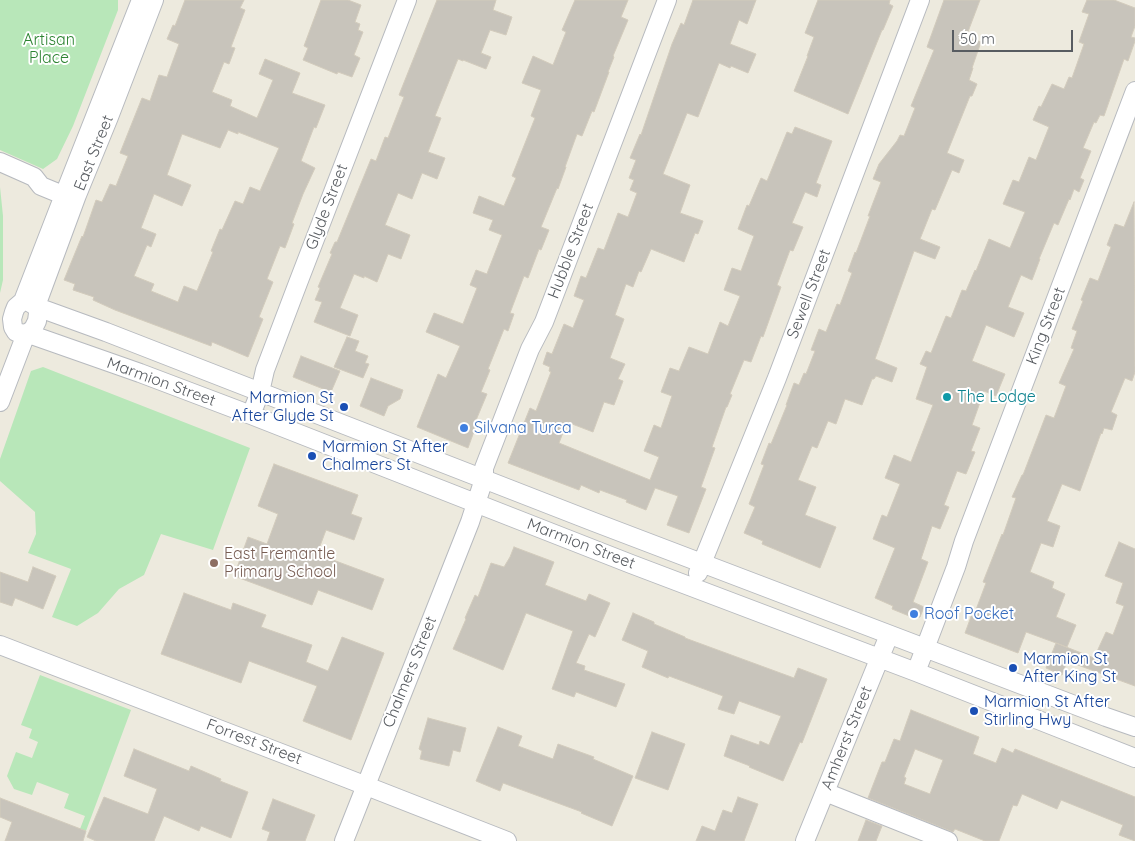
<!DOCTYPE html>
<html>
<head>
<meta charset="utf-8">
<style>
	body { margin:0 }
	#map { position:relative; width:1135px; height:841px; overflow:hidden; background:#edeade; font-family:Quicksand,sans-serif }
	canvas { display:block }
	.scale { position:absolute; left:952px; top:30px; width:121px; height:22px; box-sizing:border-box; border:2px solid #585c61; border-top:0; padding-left:6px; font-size:15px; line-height:18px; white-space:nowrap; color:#585c61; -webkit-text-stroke:4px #fff; paint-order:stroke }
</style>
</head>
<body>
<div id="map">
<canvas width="1135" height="841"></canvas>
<div class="scale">50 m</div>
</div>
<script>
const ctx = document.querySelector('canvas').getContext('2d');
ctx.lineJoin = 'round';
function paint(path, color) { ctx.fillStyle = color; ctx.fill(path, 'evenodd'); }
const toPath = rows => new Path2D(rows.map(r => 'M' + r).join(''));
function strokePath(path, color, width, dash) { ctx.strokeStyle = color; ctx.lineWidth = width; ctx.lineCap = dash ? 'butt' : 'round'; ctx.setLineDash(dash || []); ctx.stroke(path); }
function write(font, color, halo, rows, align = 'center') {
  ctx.font = font + ' Quicksand,sans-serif'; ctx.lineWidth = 4; ctx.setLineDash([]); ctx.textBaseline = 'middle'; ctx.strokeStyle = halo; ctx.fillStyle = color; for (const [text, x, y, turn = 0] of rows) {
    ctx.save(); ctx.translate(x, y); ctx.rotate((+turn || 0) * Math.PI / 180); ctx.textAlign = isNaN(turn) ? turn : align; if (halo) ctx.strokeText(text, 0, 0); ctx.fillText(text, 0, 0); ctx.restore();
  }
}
paint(toPath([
	[0,0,118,0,118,10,73,126,57,159,43,169,0,150],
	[0,187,3,216,3,280,0,293],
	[43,367,250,448,213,550,161,534,144,575,119,589,98,613,77,626,52,617,71,569,28,553,36,534,35,512,0,481,0,459,31,371],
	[40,675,131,710,86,831,80,829,85,816,64,808,69,794,37,782,32,795,14,789,7,776,16,752,32,758,38,742,29,738,32,729,21,725]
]), '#b8e7b9');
const building = toPath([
	[185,0,244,0,240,8,245,10,231,47,235,48,229,64,224,62,212,92,232,100,230,106,257,118,273,80,259,74,265,59,300,73,292,93,325,105,316,128,314,127,301,161,315,168,303,194,292,223,294,224,285,248,280,246,267,279,273,282,259,317,263,319,248,357,212,342,211,346,115,310,93,300,94,297,73,290,75,284,64,280,82,236,83,237,96,200,102,202,110,184,116,186,128,156,120,153,142,98,150,101,159,75,167,77,179,44,167,39,173,25,175,26,185,0],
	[228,130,238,134,238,132,279,148,260,191,250,187,243,204,235,201,222,230,220,229,211,251,213,252,197,291,184,286,178,302,151,291,154,284,134,276,147,245,151,247,156,234,141,228,154,194,182,206,191,185,167,175,182,134,220,148,228,130],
	[321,0,348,0,361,5,355,22,360,24,358,30,363,32,354,55,360,58,352,77,338,72,337,74,303,60,308,48,304,46,321,0],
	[437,0,496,0,493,10,512,17,506,35,490,30,481,53,491,57,486,69,463,60,463,61,458,59,435,116,441,118,428,152,445,158,437,179,422,173,412,199,398,193,385,225,410,235,401,259,388,254,377,282,364,276,364,278,354,274,340,308,358,315,350,336,314,322,322,302,315,300,320,288,318,287,332,254,330,253,335,242,337,242,371,159,376,161,385,137,388,138,404,97,399,95,437,0],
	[575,0,628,0,621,17,628,20,613,56,614,57,608,72,609,72,594,112,592,111,582,136,577,134,565,167,566,167,558,189,557,188,541,227,549,230,541,250,539,249,528,278,524,276,510,313,514,314,508,331,504,329,488,369,490,370,481,392,487,394,474,425,476,426,468,448,417,427,438,374,446,378,460,346,426,332,434,313,463,324,477,288,470,285,476,270,487,274,488,271,502,235,489,230,493,220,473,213,479,196,504,206,516,178,512,176,535,118,531,116,541,90,522,83,533,56,553,65,566,32,562,30,575,0],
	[693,0,756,0,747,24,739,20,730,44,756,54,748,73,731,66,730,68,719,63,698,117,687,113,663,174,690,185,680,213,703,221,698,234,695,233,684,262,651,249,641,272,639,271,633,287,626,284,615,315,624,319,610,358,625,364,618,379,623,381,614,405,604,402,593,432,567,422,559,443,650,480,659,457,644,451,654,425,661,428,672,396,661,392,670,368,679,371,689,347,708,354,720,322,728,326,740,296,724,290,732,268,741,271,754,236,738,229,747,205,749,206,761,178,767,181,787,132,792,134,795,127,832,141,816,183,821,185,817,197,805,192,792,223,803,227,793,251,790,250,777,285,781,287,763,337,761,336,751,362,744,360,730,394,732,395,727,407,726,407,712,447,715,448,701,487,706,489,689,533,667,525,678,496,655,488,646,510,626,502,627,500,600,490,599,493,581,485,579,490,508,463,530,408,536,411,551,372,549,371,550,367,543,364,547,352,552,354,564,324,573,328,584,300,574,296,581,276,586,278,598,248,604,250,618,213,628,217,637,193,630,190,634,180,629,178,636,160,630,158,640,134,641,135,672,44,681,23,684,25,693,0],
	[818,0,890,0,889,4,893,6,883,30,882,30,848,114,794,91,808,56,807,56,814,37,805,33,818,0],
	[944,0,980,0,966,37,981,42,972,68,973,68,969,80,977,84,972,96,970,96,947,153,964,160,959,173,952,170,935,210,932,209,920,239,940,247,935,259,914,251,875,359,897,368,892,382,876,376,874,379,872,379,862,405,845,399,836,424,828,421,817,448,812,446,798,480,816,487,805,515,836,527,820,568,762,544,763,541,744,533,755,507,749,504,764,465,761,464,769,443,771,444,787,405,786,405,794,383,799,385,804,373,806,374,815,351,811,350,819,329,826,332,837,304,840,305,852,273,848,271,855,252,856,253,870,216,868,216,881,182,873,179,879,164,897,141,900,135,904,136,915,108,911,106,934,50,927,47,944,0],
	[1087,0,1114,0,1135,8,1135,26,1131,37,1135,38,1135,41,1128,61,1124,59,1104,116,1100,115,1096,123,1094,122,1083,148,1091,151,1080,178,1084,180,1079,192,1074,189,1070,200,1069,199,1058,225,1054,223,1039,259,1040,259,1032,280,1021,275,1008,307,1024,313,1014,337,986,325,972,361,1005,374,996,396,984,391,972,425,980,428,971,451,975,452,966,474,957,471,944,505,949,507,940,529,932,526,921,559,928,562,913,602,924,607,920,617,914,618,892,609,893,606,875,598,895,548,873,539,882,515,887,517,900,484,885,478,894,455,911,462,933,405,916,399,927,367,920,364,926,351,931,353,946,316,951,318,962,290,966,291,975,270,976,271,989,239,1010,248,1025,212,1003,204,1013,180,1019,182,1029,157,1036,160,1049,127,1033,120,1039,106,1041,107,1052,84,1064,89,1069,77,1072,78,1084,44,1079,42,1089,14,1082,12,1087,0],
	[1134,202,1135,372,1132,381,1125,378,1111,412,1117,415,1112,430,1104,428,1102,434,1101,433,1080,491,1062,484,1047,521,1060,526,1053,547,1041,543,1030,572,1054,582,1052,588,1065,594,1056,617,1076,625,1067,647,1026,632,1018,653,965,633,972,614,974,615,986,583,983,582,1002,534,1003,535,1016,498,1012,497,1022,475,1023,475,1046,415,1054,418,1066,386,1059,383,1074,349,1071,348,1077,331,1072,329,1083,301,1081,300,1090,278,1098,281,1111,247,1107,245,1115,224,1124,227,1134,202],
	[347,337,359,341,355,351,368,356,365,363,369,364,363,378,334,367,347,337],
	[301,356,340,371,331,392,293,377,301,356],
	[371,378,403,390,400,399,388,406,384,416,360,406,371,378],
	[274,464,358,495,351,514,362,518,354,540,326,530,317,554,384,579,372,610,318,590,312,605,234,576,248,537,267,544,278,514,258,506,274,464],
	[1119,542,1135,549,1135,686,1067,661,1062,675,1046,668,1056,643,1094,658,1106,632,1113,635,1124,606,1116,603,1123,583,1105,576,1119,542],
	[514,547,554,562,545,585,586,601,589,594,610,603,595,637,589,634,576,663,585,666,584,670,625,684,616,707,576,692,574,697,552,689,573,631,526,613,503,670,453,649,466,619,465,618,475,595,478,597,491,563,504,567,510,557,514,547],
	[33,567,56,576,43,609,15,598,12,606,0,602,0,572,28,582,33,567],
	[184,593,231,610,233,603,266,615,261,627,312,645,306,662,328,671,342,637,384,653,351,740,303,721,317,686,249,661,241,683,161,654,184,593],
	[633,613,654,622,654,624,685,637,685,638,794,678,798,668,827,679,802,743,800,742,783,781,749,767,750,766,724,756,731,735,759,745,760,741,769,745,781,716,739,701,734,714,718,709,723,696,669,676,668,678,642,667,648,651,622,640,633,613],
	[911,710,979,737,973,754,996,763,1002,748,1013,753,1015,749,1135,797,1135,841,1119,835,1123,825,1061,800,1057,809,1022,794,1017,806,1013,805,999,841,985,841,955,829,953,832,868,798,882,762,885,762,894,739,900,741,911,710],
	[915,749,943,760,930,794,904,784,906,778,904,777,915,749],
	[428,718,466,728,460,752,453,750,449,766,420,759,422,751,419,749,428,718],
	[498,727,522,736,518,746,553,759,558,744,594,757,593,759,633,776,612,826,581,813,582,812,503,783,500,791,476,781,498,727],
	[652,732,685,744,668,790,635,778,652,732],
	[134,749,189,771,191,766,221,779,220,781,248,792,231,838,201,826,199,831,164,816,154,841,96,841,87,837,104,797,148,814,157,789,124,776,134,749],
	[738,797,758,804,744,841,696,841,702,826,715,831,723,810,732,813,738,797],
	[0,798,86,831,83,841,5,841,12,822,0,817,0,798],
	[273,799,315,815,305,841,267,841,270,832,262,829,273,799],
	[866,820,882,826,876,841,858,841,866,820]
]);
paint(building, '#c8c4bb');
strokePath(building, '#d2cbbc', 1);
const minor = toPath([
	[0,162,34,177,41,186,75,200],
	[36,306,77,195,109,117,154,0],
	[37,307,106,332,594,522,1106,717,1135,727],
	[26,333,140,373,251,415,631,564,916,672,1135,758],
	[26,334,19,333,16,332,13,327,12,319,14,312,16,307,23,301,66,190,141,0],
	[0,402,26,334,33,329,37,321,38,313,37,307,29,302],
	[251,415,260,392,265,370,298,283,407,0],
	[698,573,777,378,920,0],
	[0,645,346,778,507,841],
	[916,672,956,567,964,541,1135,91],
	[825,792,948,841],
	[344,841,470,522,484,479,484,468,530,349,544,322,667,0],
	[805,841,889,635]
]);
strokePath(minor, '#b7babf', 20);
strokePath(minor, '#fff', 18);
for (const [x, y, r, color] of [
	[947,397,5,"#0f9aa8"],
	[344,407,5,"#1a4fb4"],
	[464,428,5,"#3f7fe0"],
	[312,456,5,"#1a4fb4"],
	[214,563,5,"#8d6e63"],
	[914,614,5,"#3f7fe0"],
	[1013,668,5,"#1a4fb4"],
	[974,711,5,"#1a4fb4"]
]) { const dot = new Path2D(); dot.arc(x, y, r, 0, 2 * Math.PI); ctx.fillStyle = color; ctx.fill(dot); strokePath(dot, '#fff', 2); }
write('16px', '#2d8432', '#fff', [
	["Artisan",49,40],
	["Place",49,58]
]);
write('16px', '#585c61', '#fff', [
	["East Street",94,153,-68],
	["Glyde Street",327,207,-69],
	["Hubble Street",571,251,-69],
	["Sewell Street",809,294,-69],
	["King Street",1046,326,-69],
	["Marmion Street",161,382,20],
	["Marmion Street",581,544,21],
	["Chalmers Street",410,672,-68],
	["Amherst Street",847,738,-68],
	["Forrest Street",254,742,21]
]);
write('16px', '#0d838f', '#fff', [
	["The Lodge",957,397]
], 'left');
write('16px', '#164399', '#fff', [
	["Marmion St",334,398,"right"],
	["After Glyde St",334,416,"right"],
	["Marmion St After",322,447],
	["Chalmers St",322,465],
	["Marmion St",1023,659],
	["After King St",1023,677],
	["Marmion St After",984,702],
	["Stirling Hwy",984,720]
], 'left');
write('16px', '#366cbe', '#fff', [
	["Silvana Turca",474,428],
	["Roof Pocket",924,614]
], 'left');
write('16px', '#785e54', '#fff', [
	["East Fremantle",224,554],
	["Primary School",224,572]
], 'left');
</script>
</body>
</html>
